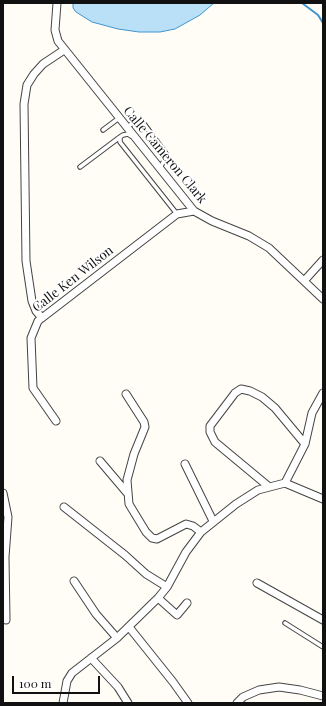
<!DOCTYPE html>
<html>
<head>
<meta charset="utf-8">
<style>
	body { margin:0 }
	#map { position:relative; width:326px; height:706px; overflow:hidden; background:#fffdf5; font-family:"Playfair Display",serif }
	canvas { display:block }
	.frame { position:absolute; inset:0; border:4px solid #111; pointer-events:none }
	.scale { position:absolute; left:12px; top:676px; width:88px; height:18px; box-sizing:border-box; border:2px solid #111; border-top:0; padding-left:5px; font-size:12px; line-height:14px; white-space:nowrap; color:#111; -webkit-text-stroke:3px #fff; paint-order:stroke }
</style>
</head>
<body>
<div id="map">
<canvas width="326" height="706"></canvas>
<div class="frame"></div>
<div class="scale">100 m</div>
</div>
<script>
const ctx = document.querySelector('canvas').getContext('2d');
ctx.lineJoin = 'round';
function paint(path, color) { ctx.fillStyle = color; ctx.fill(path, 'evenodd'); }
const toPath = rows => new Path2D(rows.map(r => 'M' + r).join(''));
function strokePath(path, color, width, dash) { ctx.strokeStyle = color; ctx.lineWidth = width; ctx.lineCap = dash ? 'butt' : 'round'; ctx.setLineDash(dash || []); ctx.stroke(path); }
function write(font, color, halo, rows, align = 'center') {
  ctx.font = font + ' "Playfair Display",serif'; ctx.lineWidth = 4; ctx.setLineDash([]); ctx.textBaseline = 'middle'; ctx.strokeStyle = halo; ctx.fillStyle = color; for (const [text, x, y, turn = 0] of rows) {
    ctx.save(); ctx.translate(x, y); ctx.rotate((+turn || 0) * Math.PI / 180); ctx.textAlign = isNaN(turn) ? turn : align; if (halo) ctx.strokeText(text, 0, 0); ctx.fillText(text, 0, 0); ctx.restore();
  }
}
const water = toPath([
	[73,3,214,3,200,15,175,29,160,32,139,32,118,29,92,22,76,12,73,8,73,3]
]);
paint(water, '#b9e0f7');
strokePath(water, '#3f96cf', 1);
strokePath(toPath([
	[302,3,318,15,323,23]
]), '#3f96cf', 2);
const lane = toPath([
	[127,127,136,121,142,121,167,155,160,168],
	[103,130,119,118],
	[131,136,128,134,123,135,120,137,120,142,177,214],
	[80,167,120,137],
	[285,623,323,647]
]);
const street = toPath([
	[57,3,55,30,58,41,194,211,212,221,249,236,269,248,323,299],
	[304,281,323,260],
	[42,318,36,311,32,301,26,261,24,104,27,85,34,74,43,64,64,50],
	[126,394,144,422,145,427,134,454,127,480,129,504,146,532,152,538,157,539,186,524,193,526,201,532],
	[56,421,33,388,31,338,38,321,177,214,194,211],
	[100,461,128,494],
	[185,464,213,521],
	[285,483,305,444,312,413,323,393],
	[285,483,323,499],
	[268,486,215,442,210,432,210,426,235,393,241,389,250,391,262,397,275,408,305,444],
	[3,493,8,517,5,557,6,620],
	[64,507,125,555,146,574,167,587],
	[74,581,96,614,117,638],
	[257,583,323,620],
	[158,598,177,615,187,603],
	[129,627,173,682,188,703],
	[91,658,118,687,128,703],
	[63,703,67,681,72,673,117,638,158,598,167,587,186,552,201,532,236,504,258,490,285,483],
	[237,703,243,697,259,690,279,687,300,690,323,696]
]);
strokePath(lane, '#444', 5.5);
strokePath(street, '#444', 9);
strokePath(lane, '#fff', 3.5);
strokePath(street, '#fff', 7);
write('13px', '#111', '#fff', [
	["Calle Cameron Clark",165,155,50],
	["Calle Ken Wilson",73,279,-38]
]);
</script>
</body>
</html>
